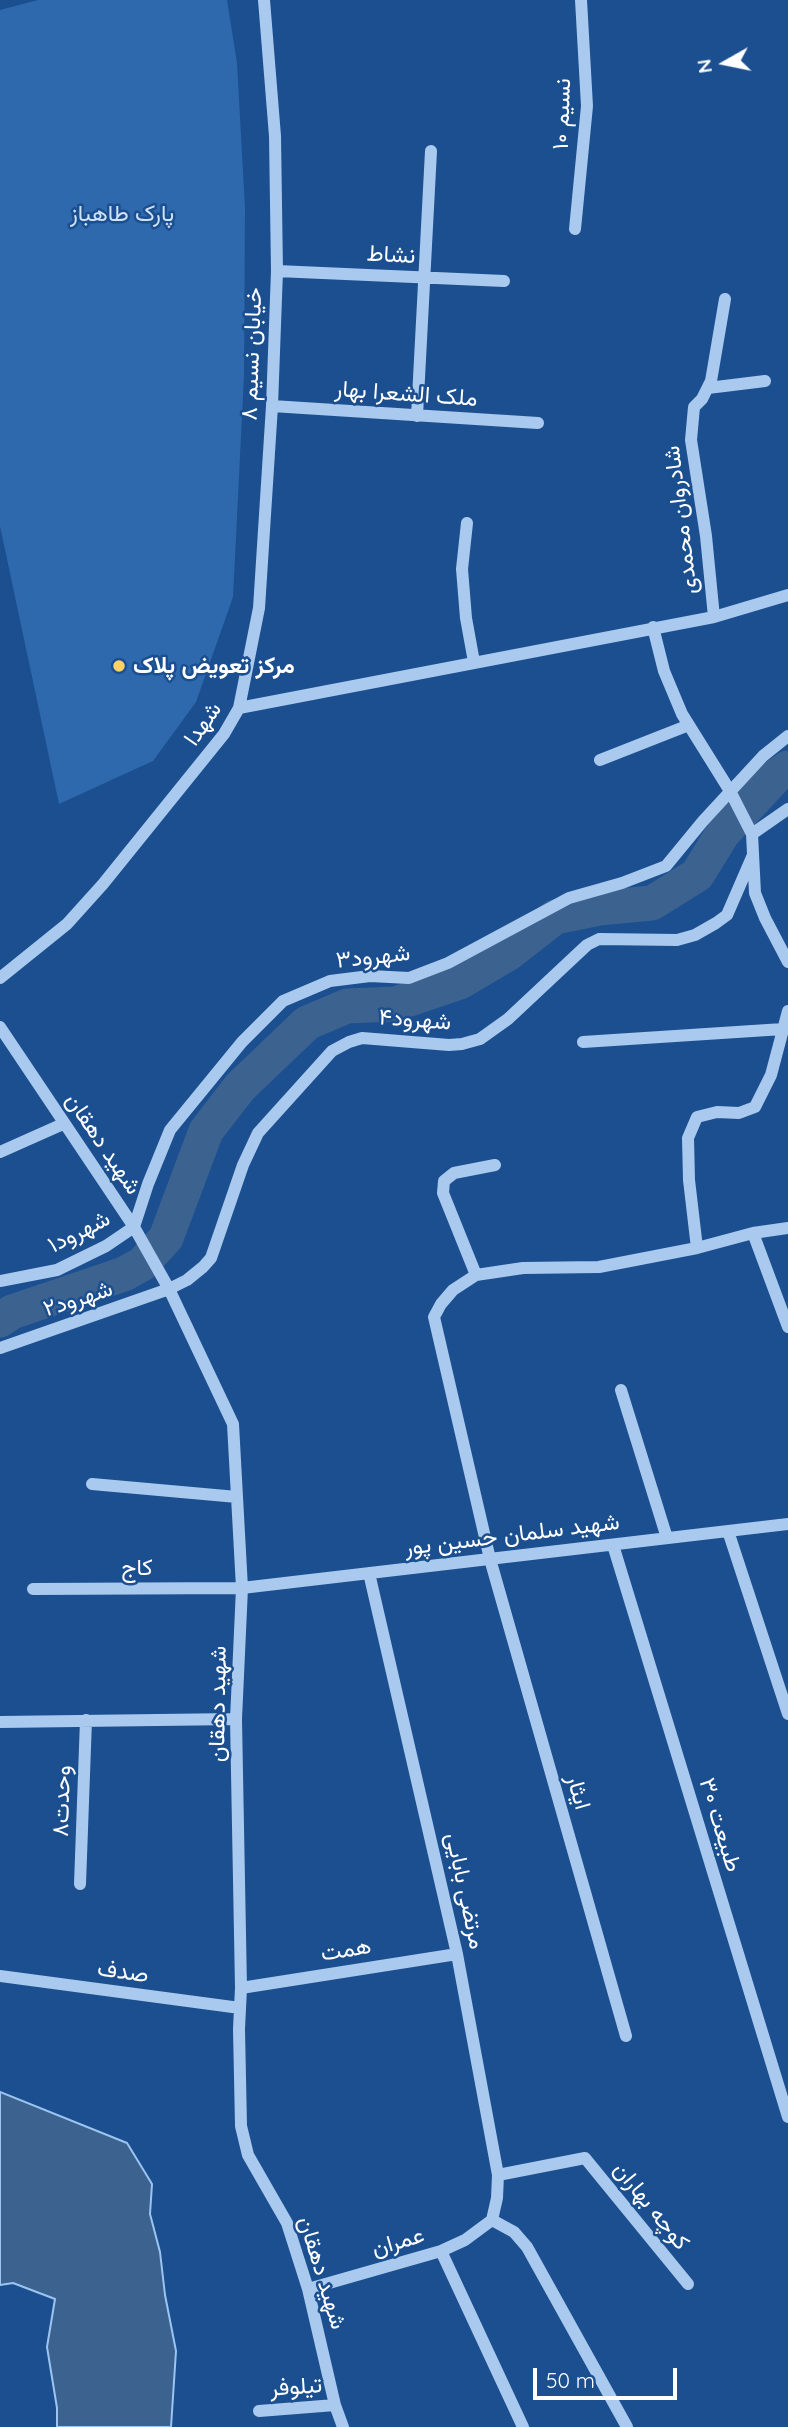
<!DOCTYPE html>
<html>
<head>
<meta charset="utf-8">
<style>
	body { margin:0 }
	#map { position:relative; width:788px; height:2427px; overflow:hidden; background:#1b4f8f; font-family:Quicksand,sans-serif }
	canvas { display:block }
	.north { position:absolute; left:690px; top:28px; width:70px; height:70px; -webkit-text-stroke:5px #1b4f8f; paint-order:stroke; rotate:261deg; font-size:19px; font-weight:700; line-height:28px; text-align:center; color:#fff }
	.north::after { content:''; display:block; margin:auto; width:24px; height:32px; background:#fff; clip-path:polygon(50% 0,100% 100%,50% 72%,0 100%) }
	.scale { position:absolute; left:533px; top:2368px; width:144px; height:32px; box-sizing:border-box; border:4px solid #fff; border-top:0; padding-left:9px; font-size:21px; line-height:24px; white-space:nowrap; color:#fff; -webkit-text-stroke:5px #1b4f8f; paint-order:stroke }
</style>
</head>
<body>
<div id="map">
<canvas width="788" height="2427"></canvas>
<div class="north">N</div>
<div class="scale">50 m</div>
</div>
<script>
const ctx = document.querySelector('canvas').getContext('2d');
ctx.lineJoin = 'round';
function paint(path, color) { ctx.fillStyle = color; ctx.fill(path, 'evenodd'); }
const toPath = rows => new Path2D(rows.map(r => 'M' + r).join(''));
function strokePath(path, color, width, dash) { ctx.strokeStyle = color; ctx.lineWidth = width; ctx.lineCap = dash ? 'butt' : 'round'; ctx.setLineDash(dash || []); ctx.stroke(path); }
function write(font, color, halo, rows, align = 'center') {
  ctx.font = font + ' Quicksand,Vazirmatn,sans-serif'; ctx.lineWidth = 5; ctx.setLineDash([]); ctx.textBaseline = 'middle'; ctx.strokeStyle = halo; ctx.fillStyle = color; for (const [text, x, y, turn = 0] of rows) {
    ctx.save(); ctx.translate(x, y); ctx.rotate((+turn || 0) * Math.PI / 180); ctx.textAlign = isNaN(turn) ? turn : align; if (halo) ctx.strokeText(text, 0, 0); ctx.fillText(text, 0, 0); ctx.restore();
  }
}
paint(toPath([
	[38,0,227,0,237,63,245,208,244,376,233,597,196,702,153,761,59,804,0,526,0,10]
]), '#2e69ad');
const water = toPath([
	[0,2092,127,2143,152,2184,150,2214,160,2252,165,2295,176,2351,171,2427,57,2427,57,2408,47,2347,55,2299,13,2283,0,2285,0,2092]
]);
paint(water, '#3c6290');
strokePath(water, '#9cc4f0', 2);
strokePath(toPath([
	[0,1320,12,1312,124,1274,142,1264,166,1238,206,1131,240,1087,307,1023,347,1006,395,1004,460,982,509,953,555,917,599,908,652,903,697,875,723,833,776,776,788,768]
]), '#3c6290', 35);
strokePath(toPath([
	[575,229,587,106,581,0],
	[277,271,504,281],
	[708,388,765,381],
	[272,406,538,423],
	[417,416,431,151],
	[467,523,462,569,466,618,474,662],
	[714,617,706,536,691,440,694,407,702,399,711,381,725,299],
	[653,627,664,671,682,714,730,791,752,834,755,893,765,918,788,962],
	[239,708,714,617,788,595],
	[600,760,689,725],
	[752,834,788,809],
	[0,978,67,924,103,884,224,734,239,708,259,608,272,406,277,271,275,136,264,0],
	[0,1027,134,1227,169,1289,233,1424,242,1588,236,1719,241,1988,239,2029,241,2126,248,2155,287,2223,308,2289,335,2405,343,2427],
	[583,1042,783,1029],
	[0,1152,63,1124],
	[134,1227,148,1184,170,1130,242,1042,283,1001,330,981,370,976,409,978,448,963,569,898,622,883,666,866,703,821,763,756,788,736],
	[753,1233,788,1327],
	[697,1248,689,1180,688,1138,697,1117,717,1112,739,1113,755,1107,771,1075,788,1011],
	[476,1275,443,1193,444,1181,454,1173,495,1165],
	[0,1281,57,1270,106,1246,134,1227],
	[0,1348,169,1289,187,1280,203,1267,211,1258,243,1165,258,1133,332,1051,349,1042,362,1038,449,1045,462,1044,480,1039,508,1019,587,945,599,939,677,940,695,935,716,923,727,915,753,855],
	[621,1390,667,1538],
	[92,1484,237,1497],
	[728,1531,788,1714],
	[613,1545,788,2117],
	[369,1573,457,1954,498,2175,497,2198,492,2220],
	[33,1589,242,1588,788,1524],
	[0,1722,236,1719],
	[80,1884,86,1720],
	[0,1976,240,2008],
	[241,1988,457,1954],
	[626,2036,490,1559,434,1317,441,1304,453,1290,476,1275,523,1268,599,1267,697,1248,753,1233,788,1228],
	[498,2175,585,2158,688,2284],
	[492,2220,514,2232,527,2247,627,2427],
	[441,2251,523,2427],
	[308,2289,441,2251,465,2240,492,2220],
	[259,2411,335,2405]
]), '#a9c9ee', 12);
for (const [x, y, r, color] of [
	[119,666,7,"#ffd166"]
]) { const dot = new Path2D(); dot.arc(x, y, r, 0, 2 * Math.PI); ctx.fillStyle = color; ctx.fill(dot); strokePath(dot, '#1b4f8f', 2.5); }
write('23px', '#fff', '#1b4f8f', [
	["نسیم ۱۰",562,114,-88],
	["نشاط",391,255,3],
	["خیابان نسیم ۸",252,354,-88],
	["ملک الشعرا بهار",406,394,4],
	["شادروان محمدی",681,520,-97],
	["شهدا",203,724,-55],
	["شهرود۳",373,957,-6],
	["شهرود۴",415,1020,4],
	["شهید دهقان",103,1144,56],
	["شهرود۱",79,1232,-27],
	["شهرود۲",78,1299,-18],
	["شهید سلمان حسین پور",512,1535,-7],
	["کاج",137,1568],
	["شهید دهقان",218,1704,-89],
	["ایثار",578,1792,74],
	["وحدت۸",62,1801,-88],
	["طبیعت ۳۰",720,1825,73],
	["مرتضی بابایی",465,1891,78],
	["همت",346,1950,-9],
	["صدف",123,1972,8],
	["کوچه بهاران",651,2206,51],
	["عمران",398,2242,-16],
	["شهید دهقان",322,2273,73],
	["تیلوفر",296,2387,-4]
]);
write('23px', '#cfe3fa', '#1b4f8f', [
	["پارک طاهباز",122,214]
]);
write('bold 23px', '#fff', '#1b4f8f', [
	["مرکز تعویض پلاک",133,666]
], 'left');
</script>
</body>
</html>
